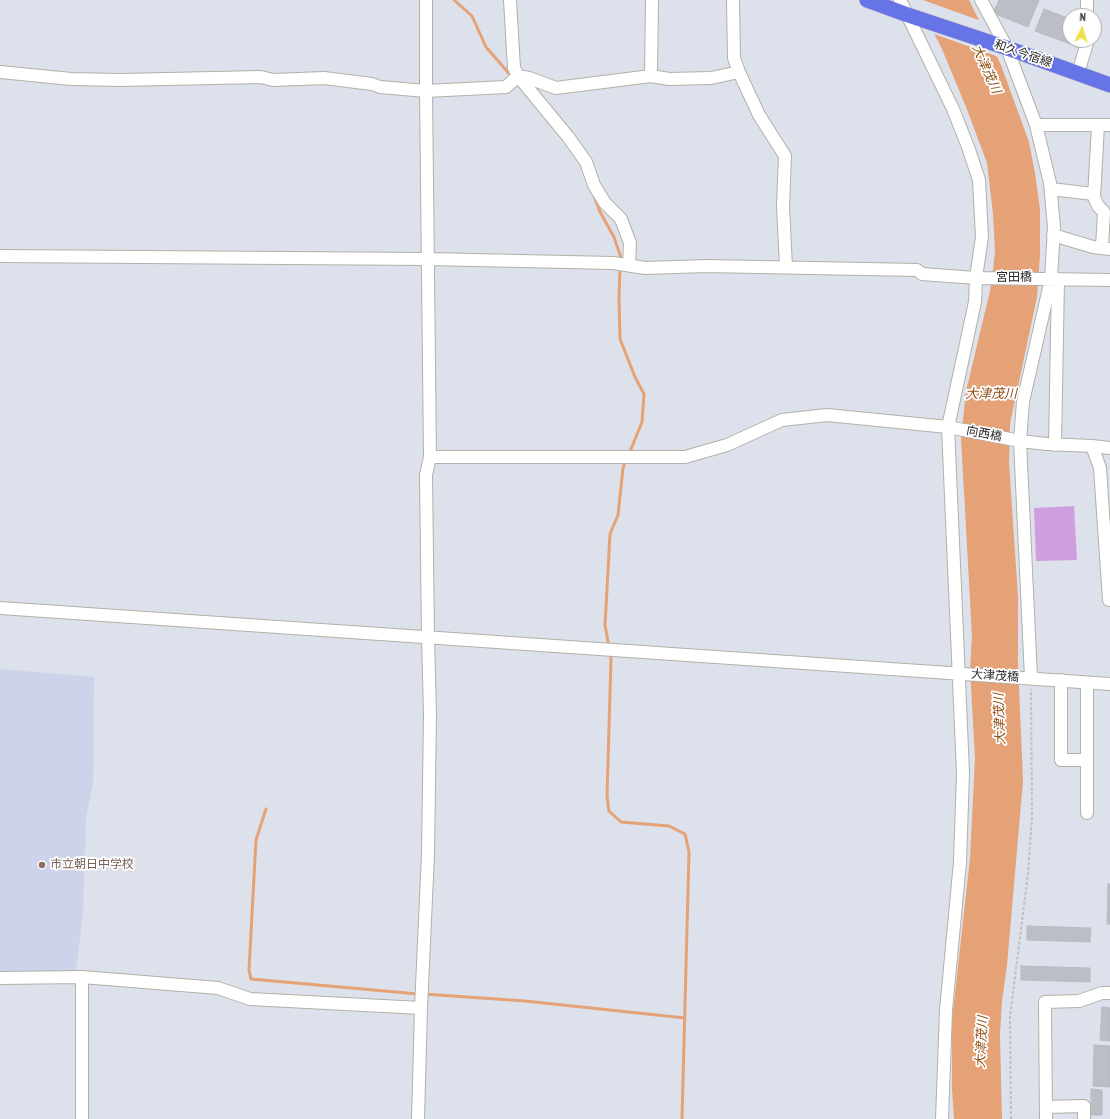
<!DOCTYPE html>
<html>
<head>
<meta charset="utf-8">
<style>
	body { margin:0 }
	#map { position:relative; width:1110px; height:1119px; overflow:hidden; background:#dde1eb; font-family:"PT Sans Narrow",sans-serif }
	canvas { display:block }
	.north { position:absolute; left:1062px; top:8px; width:40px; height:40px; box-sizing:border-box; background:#fff; border:1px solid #aaa; border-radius:50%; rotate:4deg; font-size:11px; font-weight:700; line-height:16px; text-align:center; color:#2a2a2a }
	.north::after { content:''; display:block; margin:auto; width:14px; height:18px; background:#ede348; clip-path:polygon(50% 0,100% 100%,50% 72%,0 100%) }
</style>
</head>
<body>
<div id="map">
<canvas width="1110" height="1119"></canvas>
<div class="north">N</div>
</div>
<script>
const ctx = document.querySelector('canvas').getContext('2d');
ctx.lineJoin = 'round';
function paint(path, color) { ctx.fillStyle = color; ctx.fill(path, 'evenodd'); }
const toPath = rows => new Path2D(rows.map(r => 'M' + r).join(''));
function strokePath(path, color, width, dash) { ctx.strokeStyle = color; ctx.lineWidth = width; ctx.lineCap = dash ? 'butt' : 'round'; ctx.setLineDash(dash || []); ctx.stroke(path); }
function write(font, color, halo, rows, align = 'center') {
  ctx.font = font + ' "PT Sans Narrow","Noto Sans JP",sans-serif'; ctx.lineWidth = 3.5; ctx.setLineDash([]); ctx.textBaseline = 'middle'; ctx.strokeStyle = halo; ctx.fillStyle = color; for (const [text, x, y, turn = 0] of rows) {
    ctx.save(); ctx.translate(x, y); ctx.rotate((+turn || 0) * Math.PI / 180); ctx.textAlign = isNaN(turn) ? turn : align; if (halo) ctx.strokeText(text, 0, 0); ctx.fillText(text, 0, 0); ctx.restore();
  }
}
paint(toPath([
	[0,669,94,677,93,784,86,818,83,913,76,972,0,973]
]), '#cdd3eb');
paint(toPath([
	[1074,506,1077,560,1036,561,1034,508]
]), '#d09dde');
paint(toPath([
	[917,0,969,0,1001,65,1029,142,1035,173,1040,209,1040,256,1037,297,1010,424,1009,463,1018,596,1018,663,1023,781,1007,965,1002,1001,1000,1034,1002,1119,954,1119,952,1089,952,1021,970,858,975,758,970,670,972,636,961,438,966,391,990,291,993,270,995,251,993,214,987,163,966,107,942,49]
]), '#e6a277');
paint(toPath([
	[915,0,923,0,981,21,999,57,931,33]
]), '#dde1eb');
strokePath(toPath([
	[454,0,472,16,486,47,512,77],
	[594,196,600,212,614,237,621,258,621,262],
	[620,268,619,298,620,339,635,377,644,394,642,422,629,454],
	[609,647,605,625,610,534,618,515,623,468,626,459],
	[610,652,611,659,607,796,609,811,621,822,669,826,685,834,689,852,682,1119],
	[266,809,256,840,249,970,251,979,418,994],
	[424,994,525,1001,685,1018]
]), '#e6a277', 3);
const building = toPath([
	[999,0,1039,0,1028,27,993,13,999,0],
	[1044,9,1070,19,1070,40,1081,40,1078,47,1035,31,1044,9],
	[1108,884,1110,884,1110,924,1107,924,1108,884],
	[1027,926,1091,928,1090,942,1027,940,1027,926],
	[1021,966,1090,968,1090,982,1021,980,1021,966],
	[1102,1007,1110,1008,1110,1041,1100,1040,1102,1007],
	[1094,1045,1110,1046,1110,1087,1093,1086,1094,1045],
	[1091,1089,1102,1090,1102,1115,1091,1115,1091,1089]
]);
paint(building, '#bcbec6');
strokePath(building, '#b7bac6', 1);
const minor = toPath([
	[510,0,514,68,518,76,569,138,586,162,594,185,605,203,621,219,630,243,629,265],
	[733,0,734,58,739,72,759,115,785,156,783,206,786,267],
	[900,0,953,109,968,147,979,180,982,237,976,278,975,302,948,427,963,773,960,862,946,1010,942,1119],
	[981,0,1007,48,1036,125,1050,183,1054,227,1051,279,1023,402,1020,441,1031,678],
	[1087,0,1087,16],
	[0,72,71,79,120,80,261,77,273,80,324,78,372,84,380,87,426,91,506,87,518,76,529,78,556,88,651,76,652,0],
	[1078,73,1088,40],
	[651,76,669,79,711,78,739,72],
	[1036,125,1110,125],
	[1098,125,1094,197,1098,206,1104,212,1102,248],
	[1051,189,1093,194],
	[1053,235,1093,247,1110,249],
	[0,256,428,259,613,263,645,268,707,266,917,270,922,274,976,278,1110,280],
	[1055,445,1058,279],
	[1092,446,1100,468,1109,600],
	[430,457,685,457,727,445,782,420,827,415,948,427,1020,441,1047,444,1092,446,1110,448],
	[0,608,1110,684],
	[1061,680,1061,760,1087,760],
	[1087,683,1087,813],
	[0,978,82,977,218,988,250,999,421,1008],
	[1046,1107,1084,1106,1084,1119],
	[82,1119,82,977],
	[418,1119,421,1008,428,854,430,714,428,637,426,475,430,457,426,91,426,0],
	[1046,1119,1045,1002,1079,1001,1102,993,1110,993]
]);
const major = toPath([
	[867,0,908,15,1007,48,1110,85]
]);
strokePath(minor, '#b2b1a6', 14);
strokePath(major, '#bfbfbf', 16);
strokePath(toPath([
	[1011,1119,1010,1016,1028,874,1032,816,1031,689]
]), '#bfbfbf', 2, [3, 2]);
strokePath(minor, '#fff', 12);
strokePath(major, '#6674e7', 15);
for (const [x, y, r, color] of [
	[42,865,4,"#8d6e63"]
]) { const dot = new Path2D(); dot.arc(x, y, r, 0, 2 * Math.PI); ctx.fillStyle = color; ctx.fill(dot); strokePath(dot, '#fff', 1.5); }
write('12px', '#2a2a2a', '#fff', [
	["和久今宿線",1023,54,19],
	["宮田橋",1014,278],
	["向西橋",984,434,11],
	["大津茂橋",995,676,4]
]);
write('12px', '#785e54', '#fff', [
	["市立朝日中学校",50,865]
], 'left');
write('italic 13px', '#915017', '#fff', [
	["大津茂川",986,69,66],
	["大津茂川",991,394],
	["大津茂川",1000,719,-92],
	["大津茂川",982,1042,-87]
]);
</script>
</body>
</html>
